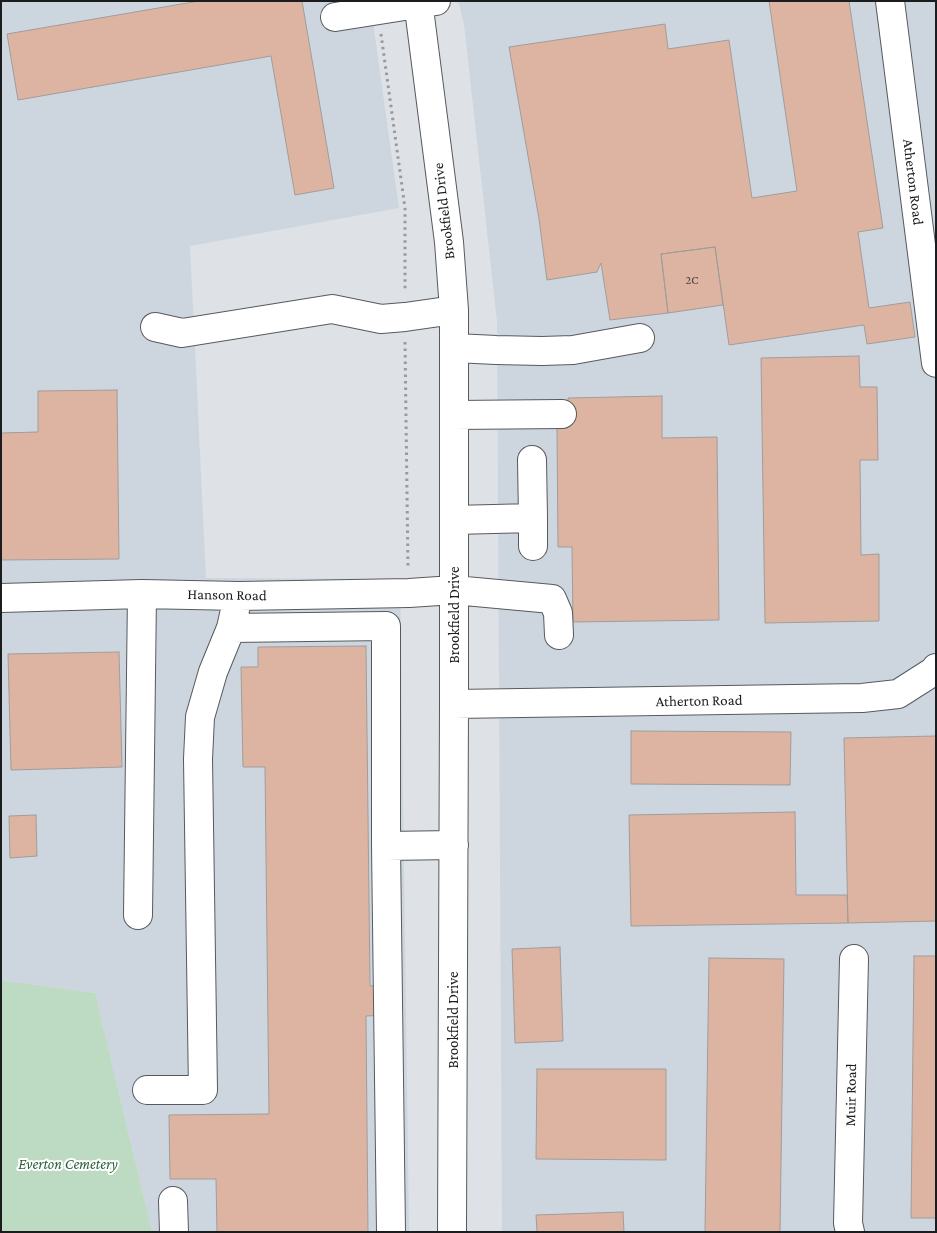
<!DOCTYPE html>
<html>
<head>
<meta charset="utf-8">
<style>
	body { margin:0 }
	#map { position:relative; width:937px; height:1233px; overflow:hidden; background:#dee1e5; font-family:"Crimson Pro",serif }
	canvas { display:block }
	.frame { position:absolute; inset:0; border:2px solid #1b1c1e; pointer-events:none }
</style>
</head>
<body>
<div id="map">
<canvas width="937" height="1233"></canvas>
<div class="frame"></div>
</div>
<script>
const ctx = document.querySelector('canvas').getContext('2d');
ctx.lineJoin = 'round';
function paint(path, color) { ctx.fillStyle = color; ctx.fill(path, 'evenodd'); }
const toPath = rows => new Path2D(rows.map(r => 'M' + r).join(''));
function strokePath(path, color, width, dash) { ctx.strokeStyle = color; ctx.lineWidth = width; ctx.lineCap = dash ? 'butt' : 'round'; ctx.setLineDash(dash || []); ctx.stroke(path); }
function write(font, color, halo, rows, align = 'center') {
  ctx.font = font + ' "Crimson Pro",serif'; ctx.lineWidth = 4; ctx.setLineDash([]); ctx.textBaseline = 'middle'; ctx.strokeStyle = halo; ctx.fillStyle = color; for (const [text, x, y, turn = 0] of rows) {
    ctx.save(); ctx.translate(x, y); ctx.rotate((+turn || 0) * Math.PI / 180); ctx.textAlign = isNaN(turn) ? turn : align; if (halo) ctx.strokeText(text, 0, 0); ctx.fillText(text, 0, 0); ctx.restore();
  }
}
paint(toPath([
	[1,1,370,1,399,208,190,246,206,578,400,579,409,1232,152,1232,95,993,1,980],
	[458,1,936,1,936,1232,502,1232,497,321,464,24]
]), '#cdd6df');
paint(toPath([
	[1,980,95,993,152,1232,1,1232]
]), '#bddbc3');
const building = toPath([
	[199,1,302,1,334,188,295,195,271,56,18,100,7,34,199,1],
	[769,1,849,1,883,228,858,232,869,308,910,302,915,337,867,344,864,325,729,345,715,247,661,254,668,313,610,320,601,263,597,272,547,280,539,219,509,47,665,24,668,49,729,40,752,198,797,191,769,1],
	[715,247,723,305,668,313,661,254,715,247],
	[859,356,860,387,877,387,878,460,860,460,861,555,879,554,879,621,765,623,761,358,859,356],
	[117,390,119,559,1,560,1,433,38,432,38,391,117,390],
	[662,396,662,438,717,437,719,620,573,622,572,547,558,547,557,428,568,428,568,398,662,396],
	[366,646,370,986,393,985,393,1015,366,1016,368,1232,217,1232,216,1179,170,1179,169,1115,269,1114,265,767,243,767,241,667,258,667,258,647,366,646],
	[119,652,122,767,11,770,8,654,119,652],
	[631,731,791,732,790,785,631,784,631,731],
	[936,736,936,921,848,923,844,738,936,736],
	[795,812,796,895,847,895,848,923,631,926,629,815,795,812],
	[36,815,37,856,10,858,9,816,36,815],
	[560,947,563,1041,515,1043,512,949,560,947],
	[914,956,936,956,936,1218,911,1218,914,956],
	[709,958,784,959,780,1232,705,1232,709,958],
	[537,1069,666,1069,666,1160,536,1159,537,1069],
	[623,1212,624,1232,537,1232,536,1215,623,1212]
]);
paint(building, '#ddb4a1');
strokePath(building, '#a19d9b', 1);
const minor = toPath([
	[418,1,449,242,454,310,454,704,452,1232],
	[890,1,936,363],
	[335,17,436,1],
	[155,327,182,333,332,309,381,319,405,317,454,310],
	[455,348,496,350,542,351,573,350,640,338],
	[455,415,562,414],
	[533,518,533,546],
	[454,520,533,518,532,460],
	[1,598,142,594,239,596,409,593,454,590,552,599,558,613,559,635],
	[231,628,386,626,386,846,391,1232],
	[454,704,862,698,898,694,934,671,936,668],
	[386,846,454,845],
	[138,915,142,594],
	[147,1090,203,1090,198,759,200,717,213,672,231,628,235,610],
	[173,1201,174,1232],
	[850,1232,848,1223,854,959]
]);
strokePath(minor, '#575a5d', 30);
strokePath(toPath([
	[381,34,405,208,405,291],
	[405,342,408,569]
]), '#989a9d', 3, [2.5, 4]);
strokePath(minor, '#fff', 28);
write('12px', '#4c423f', null, [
	["2C",692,280]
]);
write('15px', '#1b1c1e', '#fff', [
	["Atherton Road",913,182,83],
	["Brookfield Drive",444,211,-97],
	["Hanson Road",227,595,1],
	["Brookfield Drive",454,615,-90],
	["Atherton Road",699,701,-1],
	["Brookfield Drive",453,1020,-90],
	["Muir Road",851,1095,-89]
]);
write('italic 15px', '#295e39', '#fff', [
	["Everton Cemetery",68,1164]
]);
</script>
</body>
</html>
